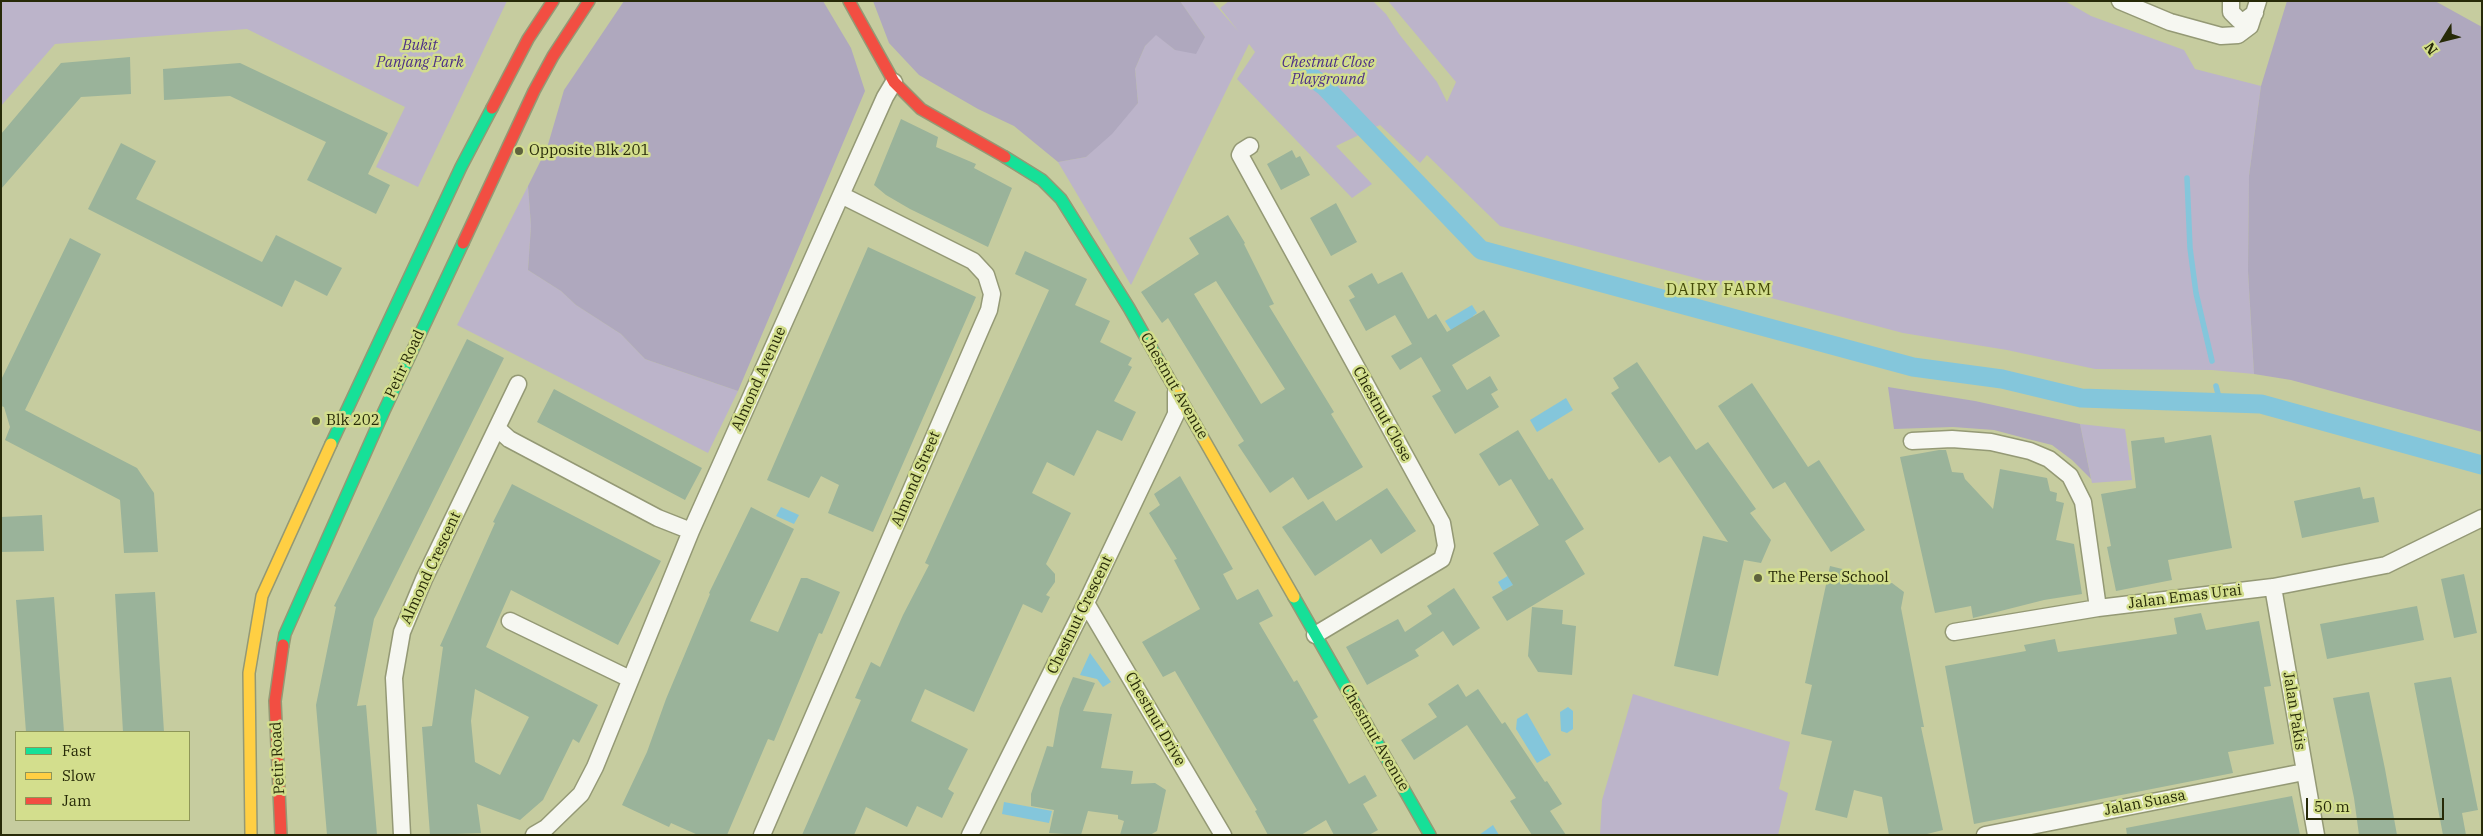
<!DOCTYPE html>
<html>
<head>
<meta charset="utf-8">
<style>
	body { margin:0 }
	#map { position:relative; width:2483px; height:836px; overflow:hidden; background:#c6cc9f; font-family:"IBM Plex Serif",serif }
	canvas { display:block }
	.frame { position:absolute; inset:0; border:2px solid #272a08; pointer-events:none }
	.legend { position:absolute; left:15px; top:731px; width:175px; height:90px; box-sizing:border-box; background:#d3de8d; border:1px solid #8e9658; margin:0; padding:6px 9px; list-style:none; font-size:15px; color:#272a08 }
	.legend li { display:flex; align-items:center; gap:10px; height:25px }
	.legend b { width:25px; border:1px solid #8e9658 }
	.north { position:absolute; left:2418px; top:15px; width:50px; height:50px; -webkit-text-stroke:4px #d3de8d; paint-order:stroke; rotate:234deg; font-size:14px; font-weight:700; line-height:20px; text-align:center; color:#272a08 }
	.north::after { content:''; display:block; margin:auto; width:18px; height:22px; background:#272a08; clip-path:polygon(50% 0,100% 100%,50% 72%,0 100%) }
	.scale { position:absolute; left:2306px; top:798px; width:138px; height:22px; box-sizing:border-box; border:2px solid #272a08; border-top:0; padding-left:6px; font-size:15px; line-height:18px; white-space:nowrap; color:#272a08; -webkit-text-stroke:4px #d3de8d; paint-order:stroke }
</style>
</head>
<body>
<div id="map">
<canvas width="2483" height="836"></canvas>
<div class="frame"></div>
<ul class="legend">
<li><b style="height:6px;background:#16e098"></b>Fast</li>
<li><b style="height:6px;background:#ffcf43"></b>Slow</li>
<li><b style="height:6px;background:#f24e42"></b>Jam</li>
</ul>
<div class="north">N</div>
<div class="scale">50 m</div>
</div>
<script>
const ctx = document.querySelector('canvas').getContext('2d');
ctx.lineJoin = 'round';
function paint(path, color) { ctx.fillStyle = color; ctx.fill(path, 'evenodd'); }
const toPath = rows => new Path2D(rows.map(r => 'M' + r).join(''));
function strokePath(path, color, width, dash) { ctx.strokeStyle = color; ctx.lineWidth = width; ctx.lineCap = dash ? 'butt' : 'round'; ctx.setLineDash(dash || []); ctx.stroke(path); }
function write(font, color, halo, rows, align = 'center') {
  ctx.font = font + ' "IBM Plex Serif",serif'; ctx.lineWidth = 5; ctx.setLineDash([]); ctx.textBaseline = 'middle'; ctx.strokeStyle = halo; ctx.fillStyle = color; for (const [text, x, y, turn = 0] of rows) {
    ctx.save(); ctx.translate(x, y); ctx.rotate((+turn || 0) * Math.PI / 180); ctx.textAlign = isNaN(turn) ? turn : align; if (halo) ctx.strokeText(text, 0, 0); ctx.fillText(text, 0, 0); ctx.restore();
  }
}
paint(toPath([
	[1,1,507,1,418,187,376,167,405,107,247,29,55,44,1,106],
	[1180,1,1212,1,1239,32,1220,8,1229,1,1373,1,1386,14,1399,34,1437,82,1447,102,1456,82,1388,1,2065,1,2091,16,2184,50,2195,69,2261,86,2249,176,2248,271,2254,374,2212,370,2095,369,2007,350,1903,333,1500,226,1427,155,1420,163,1380,125,1336,146,1372,184,1352,198,1237,79,1255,52,1249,44,1131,285,1058,162,1086,157,1138,103,1135,69,1145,46,1156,34,1175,50,1205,37],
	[528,186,531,226,528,270,561,291,576,305,621,334,645,359,738,391,708,453,457,325],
	[2080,424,2125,429,2132,480,2092,483],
	[1633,694,1790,742,1779,789,1788,793,1778,835,1600,835,1602,800]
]), '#bcb4ca');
paint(toPath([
	[624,1,823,1,851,48,865,91,738,391,645,359,621,334,576,305,561,291,528,270,531,226,528,186,547,148,564,90],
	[873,1,1180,1,1205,37,1196,54,1175,50,1156,35,1145,46,1135,69,1138,103,1112,134,1086,157,1058,162,1014,126,978,109,919,75,889,43],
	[2287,1,2435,1,2482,27,2482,432,2291,380,2254,374,2248,271,2249,176,2261,86],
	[1888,387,1975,401,2080,424,2091,479,2072,460,2052,445,2028,439,1994,430,1953,427,1894,429]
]), '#afa8be');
paint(toPath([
	[1472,305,1477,313,1473,316,1481,330,1451,330,1445,321],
	[1566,398,1573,410,1537,432,1530,420],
	[781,507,799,515,794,524,776,516],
	[1553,547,1559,557,1503,591,1498,582],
	[1090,653,1111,682,1103,687,1097,679,1080,675],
	[1568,707,1573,711,1573,729,1567,733,1561,731,1560,712],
	[1527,713,1551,755,1537,763,1516,729,1517,719],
	[1004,802,1052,811,1049,823,1002,814],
	[1493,825,1499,835,1479,835]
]), '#84c6db');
strokePath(toPath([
	[2187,178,2190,248,2196,293,2212,361],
	[2216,386,2220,402]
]), '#84c6db', 5.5);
strokePath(toPath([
	[1303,71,1324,86,1481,250,1913,367,2002,379,2081,398,2261,404,2482,465]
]), '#84c6db', 19);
paint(toPath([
	[130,57,131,94,81,97,1,189,1,134,61,63],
	[240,63,388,133,368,174,390,185,376,214,307,180,326,142,230,96,164,100,163,69],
	[901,119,938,137,936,147,976,164,974,168,1012,188,988,247,910,209,886,195,874,185],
	[121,143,156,161,136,199,262,262,276,235,342,268,327,296,295,280,282,307,88,209],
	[1292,150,1296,158,1300,156,1310,175,1281,190,1267,164],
	[1336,203,1357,242,1331,256,1310,218],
	[1228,215,1245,243,1244,244,1274,304,1269,306,1334,412,1331,414,1363,467,1308,500,1293,477,1270,493,1238,445,1244,441,1168,318,1162,323,1141,292,1199,254,1189,238],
	[1216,281,1285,389,1261,404,1194,294],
	[70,238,101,254,25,410,137,468,154,493,158,552,124,553,120,500,5,440,10,427,4,407,1,406,1,380],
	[868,247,976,297,873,532,828,513,839,485,821,476,809,498,767,480],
	[1025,251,1087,279,1075,305,1110,321,1100,342,1132,358,1128,365,1132,367,1114,401,1136,412,1122,441,1097,430,1074,476,1047,462,1032,493,1071,513,1046,564,1055,574,1055,582,1046,595,1050,597,1042,613,1023,604,974,712,925,689,911,721,968,749,948,789,954,793,942,818,917,806,907,827,866,807,854,835,802,835,861,700,855,698,871,662,880,667,903,615,929,565,925,563,1049,290,1015,274],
	[1402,272,1428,319,1436,314,1447,332,1484,310,1500,336,1452,365,1467,390,1490,376,1498,390,1491,394,1499,407,1455,434,1432,396,1441,391,1421,357,1400,370,1391,356,1412,344,1395,315,1366,331,1349,300,1355,297,1348,286,1372,273,1378,284],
	[467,339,504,358,374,619,357,706,366,705,377,835,327,835,316,705,336,607,334,606],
	[1637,362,1696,450,1708,442,1756,509,1750,513,1771,540,1761,563,1744,560,1718,676,1674,666,1703,536,1728,542,1670,456,1659,463,1611,393,1619,388,1613,378],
	[1752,383,1808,467,1819,460,1865,530,1831,552,1785,482,1773,489,1718,406],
	[554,389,702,468,685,500,537,422],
	[1518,430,1549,480,1552,478,1584,529,1565,541,1585,574,1507,621,1492,597,1513,585,1493,553,1539,525,1511,479,1499,486,1479,454],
	[2211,435,2232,548,2168,560,2172,580,2116,591,2107,547,2111,546,2101,494,2136,488,2131,441,2164,437,2165,443],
	[1939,450,1946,450,1952,472,1963,473,1965,479,1993,509,2000,469,2047,478,2050,491,2057,493,2056,501,2064,503,2056,540,2074,544,2082,594,2044,600,1973,618,1971,606,1935,613,1900,457],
	[1180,476,1233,569,1223,574,1237,600,1258,589,1273,616,1259,623,1294,682,1297,680,1318,717,1313,720,1349,784,1365,775,1377,796,1363,804,1378,830,1369,835,1334,835,1326,820,1301,835,1268,835,1255,811,1257,810,1175,671,1163,677,1142,642,1200,609,1174,560,1177,559,1149,513,1160,505,1154,494],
	[512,484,661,561,618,645,511,590,486,647,598,705,579,743,573,739,543,800,520,820,477,804,481,833,430,835,422,727,432,726,443,647,440,646,495,523,493,522],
	[475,689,529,717,500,775,475,762,471,721],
	[2360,487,2363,499,2374,497,2379,522,2302,538,2294,501],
	[1387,488,1416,531,1381,554,1371,539,1315,576,1282,527,1323,501,1336,521],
	[751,507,794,529,750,621,778,632,801,578,807,578,840,592,822,634,819,633,774,741,768,739,727,835,698,835,671,823,669,827,622,805,647,752,666,699,710,594,709,593],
	[42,515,44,551,1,552,1,517],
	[1830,566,1871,576,1869,585,1892,583,1904,592,1901,608,1924,727,1921,727,1943,830,1923,835,1889,835,1882,797,1854,790,1847,818,1815,810,1832,741,1801,734,1812,685,1805,683],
	[2464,574,2477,633,2454,638,2441,579],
	[1454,588,1480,628,1453,646,1443,631,1415,650,1419,656,1367,685,1346,647,1398,619,1405,632,1432,614,1427,606],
	[155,592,164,732,123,732,115,594],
	[54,597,64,732,26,732,16,600],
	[2417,606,2424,640,2327,659,2320,624],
	[1532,607,1563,610,1562,624,1576,626,1572,675,1538,672,1528,656],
	[2201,613,2206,630,2259,621,2271,686,2264,687,2274,744,2228,752,2233,773,1974,824,1945,666,2026,651,2024,645,2055,639,2058,652,2177,634,2174,618],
	[1073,677,1095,683,1083,711,1112,714,1101,768,1133,771,1131,784,1155,783,1166,790,1157,831,1150,835,1120,835,1124,821,1118,819,1118,815,1088,811,1081,835,1049,833,1054,810,1031,806,1031,794,1047,746,1053,747,1060,708],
	[2451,677,2478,810,2462,813,2466,835,2443,835,2414,683],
	[1458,684,1466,697,1478,689,1502,724,1505,722,1545,782,1547,781,1562,804,1550,811,1566,835,1532,835,1510,801,1516,798,1467,725,1414,760,1401,740,1437,717,1428,704],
	[2369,692,2385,769,2397,835,2359,835,2354,798,2333,698],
	[2292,796,2300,835,2127,835,2126,828]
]), '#9ab39a');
const street = toPath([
	[2120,1,2170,22,2221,36,2238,35,2250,26,2258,1],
	[2231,1,2231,12,2239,20,2244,21,2255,13],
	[1250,146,1242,151,1240,155,1442,523,1446,546,1442,559,1315,635],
	[498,429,509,439,658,518,691,531],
	[1912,441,1952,439,1991,442,2030,451,2049,459,2070,476,2083,502,2098,608],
	[2273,587,2316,835],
	[1086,603,1223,835],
	[510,621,630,679],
	[1954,632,2098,608,2273,587,2386,565,2482,518],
	[402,835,394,678,402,632,424,579,518,384],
	[534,835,546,828,581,794,595,767,691,531,841,195,885,97,894,82],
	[762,835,982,326,989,310,992,294,986,275,973,261,841,195],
	[970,835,1086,603,1176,414,1176,392],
	[1985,835,2304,772]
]);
const fast = toPath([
	[1005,157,1042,180,1061,199,1129,308,1167,375],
	[331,444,461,167,492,108],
	[1294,597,1430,835],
	[283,645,285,634,384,411,463,243]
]);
const slow = toPath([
	[1167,375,1294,597],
	[251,835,249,673,262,596,331,444]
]);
const jam = toPath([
	[849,1,894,82,921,109,1005,157],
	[492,108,528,39,553,1],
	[463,243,534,91,553,56,589,1],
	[281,835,275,701,283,645]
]);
strokePath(street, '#949975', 19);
strokePath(fast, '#949975', 14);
strokePath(slow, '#949975', 14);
strokePath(jam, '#949975', 14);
strokePath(street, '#f6f7f1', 16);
strokePath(fast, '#16e098', 11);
strokePath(slow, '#ffcf43', 11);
strokePath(jam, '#f24e42', 11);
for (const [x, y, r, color] of [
	[519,151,5,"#5f633d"],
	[316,421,5,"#5f633d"],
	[1758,578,5,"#5f633d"]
]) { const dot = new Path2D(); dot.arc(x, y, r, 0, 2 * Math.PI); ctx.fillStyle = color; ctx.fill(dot); strokePath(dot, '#d3de8d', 2); }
write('italic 15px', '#4c2e88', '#d3de8d', [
	["Bukit",420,46],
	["Panjang Park",420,63],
	["Chestnut Close",1328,63],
	["Playground",1328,80]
]);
write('15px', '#272a08', '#d3de8d', [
	["Opposite Blk 201",529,151],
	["Blk 202",326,421],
	["The Perse School",1768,578]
], 'left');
write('15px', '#272a08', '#d3de8d', [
	["Petir Road",405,364,-65],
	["Almond Avenue",759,379,-66],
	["Chestnut Avenue",1174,386,60],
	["Chestnut Close",1382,414,61],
	["Almond Street",916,479,-67],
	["Almond Crescent",431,568,-65],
	["Jalan Emas Urai",2185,597,-7],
	["Chestnut Crescent",1080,615,-64],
	["Jalan Pakis",2294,711,81],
	["Chestnut Drive",1155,719,60],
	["Chestnut Avenue",1375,738,60],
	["Petir Road",278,758,-93],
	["Jalan Suasa",2145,803,-11]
]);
ctx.letterSpacing = '1px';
write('16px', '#444a07', '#d3de8d', [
	["DAIRY FARM",1719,290]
]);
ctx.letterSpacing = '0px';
</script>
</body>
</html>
